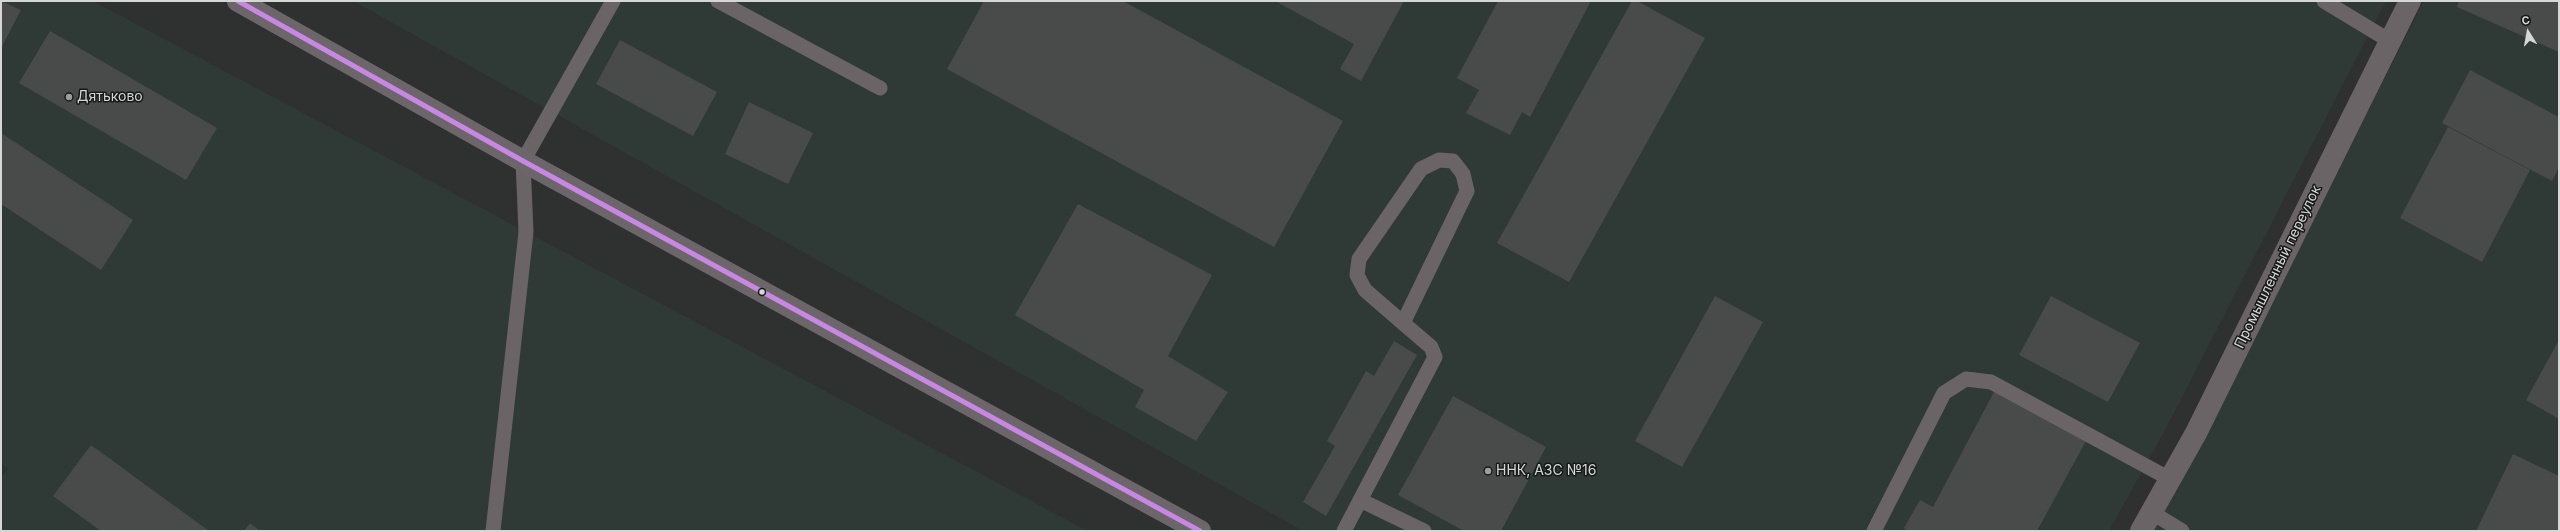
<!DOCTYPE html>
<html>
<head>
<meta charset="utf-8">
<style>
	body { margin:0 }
	#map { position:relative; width:2560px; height:532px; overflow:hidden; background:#2f3030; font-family:Inter,sans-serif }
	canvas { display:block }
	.frame { position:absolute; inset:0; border:2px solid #d5d7d6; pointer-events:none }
	.north { position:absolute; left:2508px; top:12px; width:40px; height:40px; -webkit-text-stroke:3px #171918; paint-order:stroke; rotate:349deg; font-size:11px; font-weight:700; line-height:16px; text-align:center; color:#d5d7d6 }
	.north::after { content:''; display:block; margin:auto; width:14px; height:18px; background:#d5d7d6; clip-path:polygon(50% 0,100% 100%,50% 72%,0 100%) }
</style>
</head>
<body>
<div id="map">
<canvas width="2560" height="532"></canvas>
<div class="frame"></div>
<div class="north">С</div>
</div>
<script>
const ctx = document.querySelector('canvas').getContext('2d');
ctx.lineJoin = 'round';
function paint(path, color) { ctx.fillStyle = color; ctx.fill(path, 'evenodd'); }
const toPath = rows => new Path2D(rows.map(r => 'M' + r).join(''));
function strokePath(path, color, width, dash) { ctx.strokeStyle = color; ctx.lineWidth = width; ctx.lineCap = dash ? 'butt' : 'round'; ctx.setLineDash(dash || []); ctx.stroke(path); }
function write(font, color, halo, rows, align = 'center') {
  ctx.font = font + ' Inter,sans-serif'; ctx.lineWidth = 3; ctx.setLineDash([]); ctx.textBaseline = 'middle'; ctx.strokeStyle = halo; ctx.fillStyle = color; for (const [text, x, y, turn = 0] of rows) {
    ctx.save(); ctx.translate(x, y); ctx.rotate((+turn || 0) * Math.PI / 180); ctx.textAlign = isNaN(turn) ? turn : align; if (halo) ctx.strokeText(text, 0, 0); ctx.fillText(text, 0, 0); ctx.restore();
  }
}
paint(toPath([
	[1,1,93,1,1088,531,1,531,1,477,8,469,1,463],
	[353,1,2386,1,2163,434,2109,531,1303,531],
	[2424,1,2559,1,2559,531,2153,531]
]), '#2f3936');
paint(toPath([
	[1,1,21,10,1,48],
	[984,1,1123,1,1343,121,1274,247,947,69],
	[1275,1,1404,1,1361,81,1340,69,1354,44],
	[1498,1,1591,1,1530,117,1522,112,1510,135,1466,113,1479,90,1457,78],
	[1632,1,1637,1,1705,38,1569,282,1497,243],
	[2459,1,2559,1,2559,52,2457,7],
	[50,31,217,128,186,180,19,83],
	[620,40,717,92,693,136,596,84],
	[2470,70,2559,117,2559,167,2552,181,2442,123],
	[749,102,813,133,788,184,725,154],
	[2448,127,2530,170,2482,262,2400,218],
	[1,133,133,220,101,270,1,204],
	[1078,204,1212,275,1168,356,1228,392,1196,441,1135,407,1144,390,1015,315],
	[1715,296,1763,322,1682,467,1635,441],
	[2051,296,2140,343,2108,402,2019,355],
	[2559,340,2559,419,2526,400],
	[1394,341,1417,355,1326,516,1303,502,1335,446,1327,441,1366,371,1374,376],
	[1995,390,2087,439,2037,531,1909,531,1904,528,1920,500,1933,507],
	[1453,396,1546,447,1501,531,1464,531,1398,495],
	[91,445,209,531,101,531,53,496],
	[2513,454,2559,476,2559,531,2476,531],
	[250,523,260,531,244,531]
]), '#494b4a');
strokePath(toPath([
	[718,1,880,88],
	[2324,1,2390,41],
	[1360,500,1424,531],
	[2151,512,2182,531],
	[493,531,526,232,523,161,613,1],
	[1344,531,1435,357,1431,347,1403,323,1365,290,1357,275,1359,259,1421,169,1439,160,1453,161,1463,174,1467,191,1403,323],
	[1874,531,1944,393,1966,379,1991,382,2170,479]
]), '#6a6467', 15);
strokePath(toPath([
	[2141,531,2196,433,2410,1]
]), '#6a6467', 22);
strokePath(toPath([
	[238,1,523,161,1200,531]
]), '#6c666a', 22);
strokePath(toPath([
	[238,1,523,161,1200,531]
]), '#c787e3', 5);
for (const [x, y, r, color] of [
	[69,97,4,"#9b9d9c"],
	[762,292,3.5,"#d5d7d6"],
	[1488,471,4,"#9b9d9c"]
]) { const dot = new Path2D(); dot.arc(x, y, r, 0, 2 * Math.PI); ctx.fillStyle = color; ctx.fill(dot); strokePath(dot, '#171918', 1.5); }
write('14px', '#d5d7d6', '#171918', [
	["Дятьково",77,97],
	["ННК, АЗС №16",1496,471]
], 'left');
write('14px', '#d5d7d6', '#171918', [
	["Промышленный переулок",2278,267,-64]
]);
</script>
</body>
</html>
